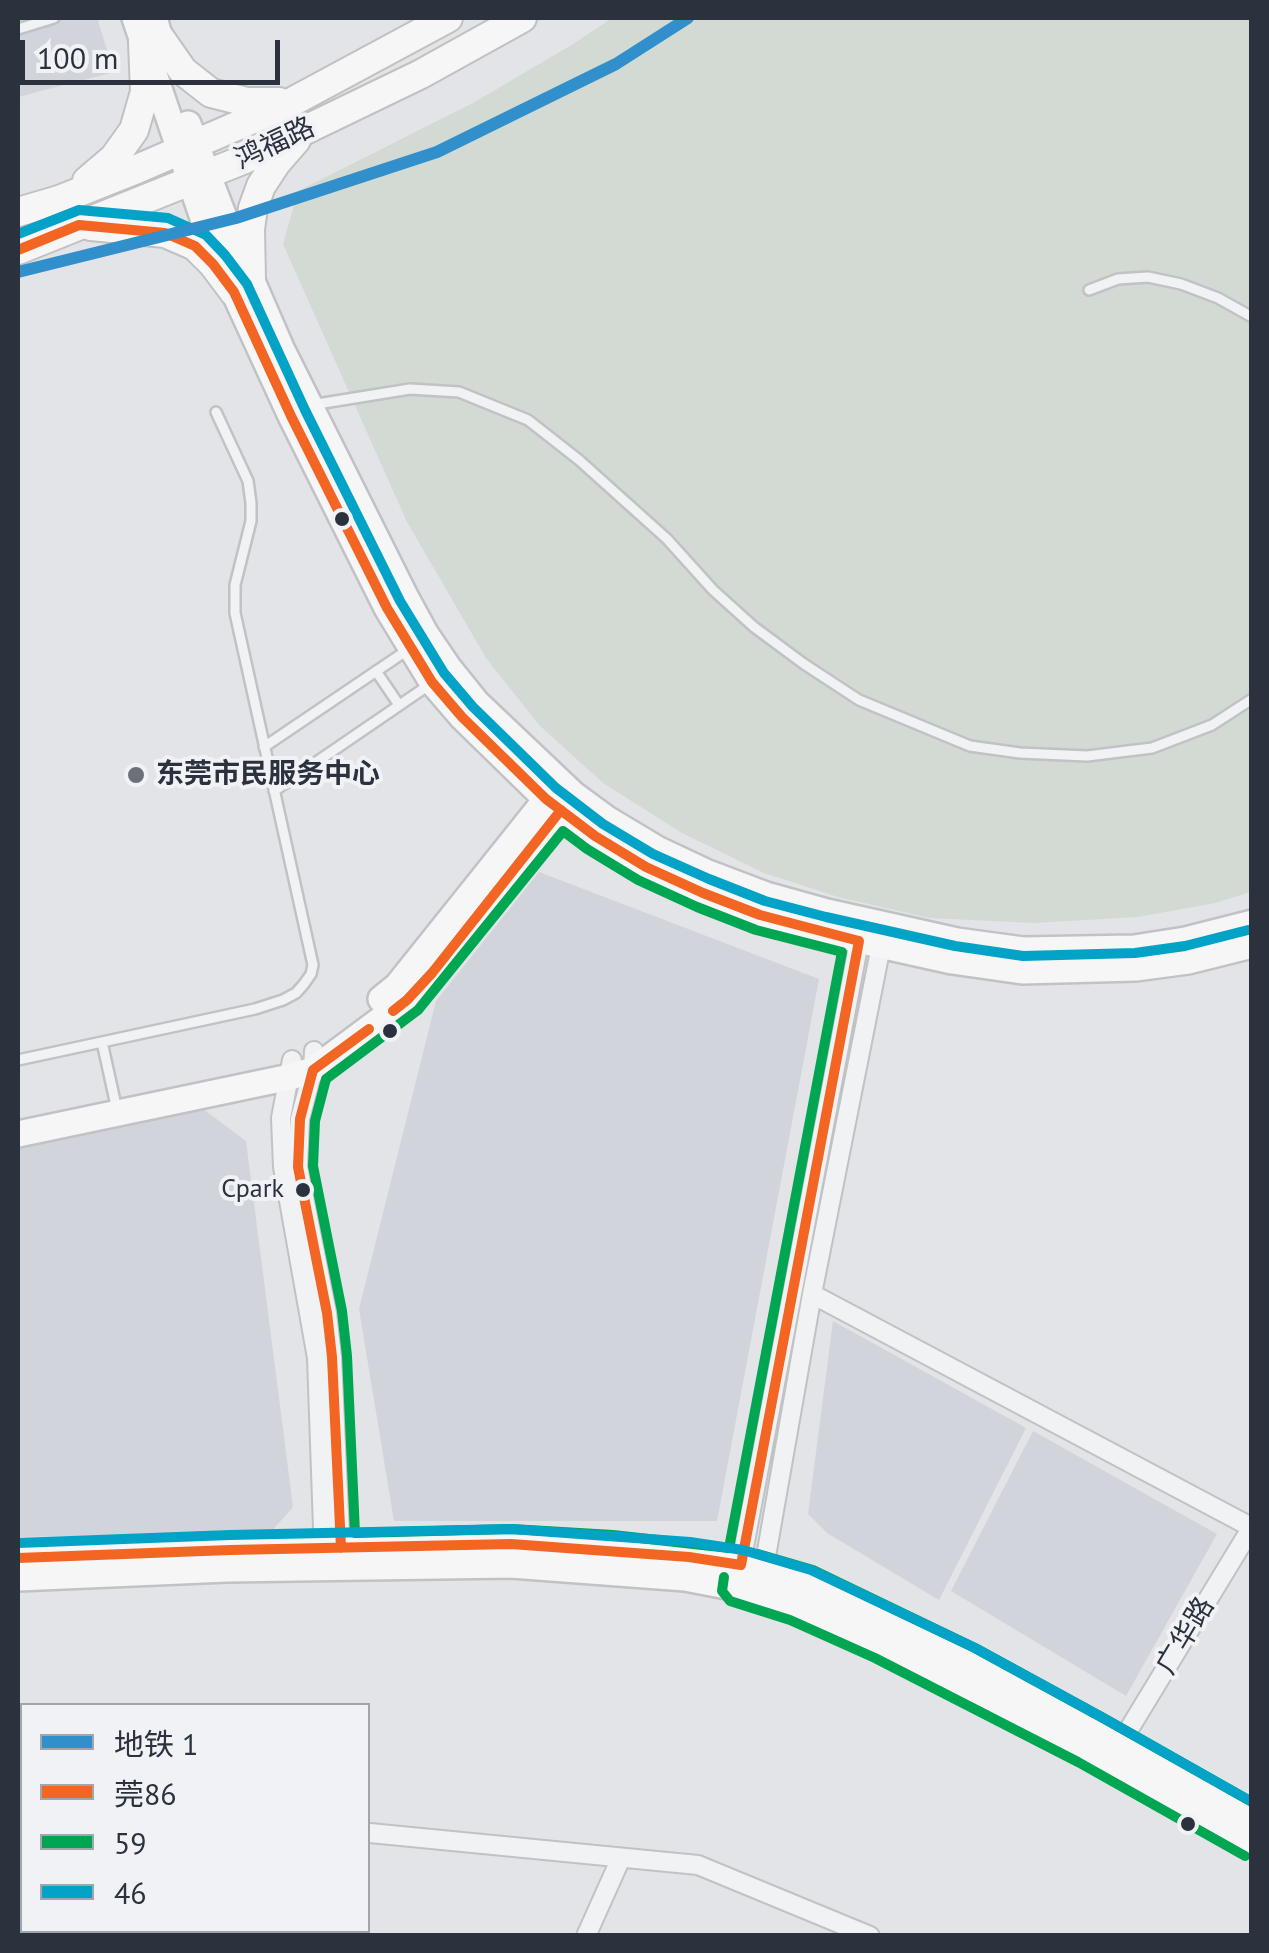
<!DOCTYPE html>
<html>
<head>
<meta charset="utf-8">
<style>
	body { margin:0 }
	#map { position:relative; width:1269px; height:1953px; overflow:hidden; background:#e2e4e7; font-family:"PT Sans","Noto Sans SC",sans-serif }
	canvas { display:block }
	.frame { position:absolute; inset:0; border:20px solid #2b323e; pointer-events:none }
	.legend { position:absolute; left:20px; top:1703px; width:350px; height:230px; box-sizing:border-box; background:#f0f2f6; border:2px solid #a1a5ac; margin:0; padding:12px 18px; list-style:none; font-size:30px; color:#2b323e }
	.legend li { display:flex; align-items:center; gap:20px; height:50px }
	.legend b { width:50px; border:2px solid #a1a5ac }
	.scale { position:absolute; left:20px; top:40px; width:260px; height:45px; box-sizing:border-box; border:5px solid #2b323e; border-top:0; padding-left:12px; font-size:30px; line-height:35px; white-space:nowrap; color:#2b323e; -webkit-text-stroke:8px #f0f2f6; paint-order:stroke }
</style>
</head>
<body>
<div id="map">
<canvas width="1269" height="1953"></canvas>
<div class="frame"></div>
<ul class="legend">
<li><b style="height:12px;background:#3190cb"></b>地铁 1</li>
<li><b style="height:12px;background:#f26522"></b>莞86</li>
<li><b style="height:12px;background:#00a651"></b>59</li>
<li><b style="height:12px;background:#02a3c7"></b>46</li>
</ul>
<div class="scale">100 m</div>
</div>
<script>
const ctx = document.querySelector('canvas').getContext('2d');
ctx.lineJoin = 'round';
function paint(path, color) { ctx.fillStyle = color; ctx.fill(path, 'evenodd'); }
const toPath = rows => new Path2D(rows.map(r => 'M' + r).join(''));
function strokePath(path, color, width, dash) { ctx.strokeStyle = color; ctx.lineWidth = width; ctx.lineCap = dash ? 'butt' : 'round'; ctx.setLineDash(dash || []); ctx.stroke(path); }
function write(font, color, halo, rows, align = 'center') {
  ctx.font = font + ' "PT Sans","Noto Sans SC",sans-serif'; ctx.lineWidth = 8; ctx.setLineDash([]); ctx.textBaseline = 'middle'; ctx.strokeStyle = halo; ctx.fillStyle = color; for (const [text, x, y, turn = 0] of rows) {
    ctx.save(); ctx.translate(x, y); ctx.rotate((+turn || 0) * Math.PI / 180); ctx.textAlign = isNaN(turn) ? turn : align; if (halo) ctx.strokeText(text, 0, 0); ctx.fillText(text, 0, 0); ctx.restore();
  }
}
paint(toPath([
	[18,18,97,18,114,72,18,97],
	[539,872,819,979,717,1521,394,1521,359,1309,436,1001],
	[203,1109,246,1141,293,1507,271,1532,18,1537,18,1147],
	[833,1321,1026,1428,939,1600,827,1533,808,1514],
	[1033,1431,1217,1534,1126,1696,951,1591]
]), '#d1d4da');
paint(toPath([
	[612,18,1251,18,1251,892,1215,903,1138,917,1034,923,929,918,838,897,764,873,682,833,603,783,539,725,486,658,407,522,283,244,298,191,473,103,573,44]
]), '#d3dad3');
const lane = toPath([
	[18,29,54,18],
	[1089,290,1118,279,1148,277,1181,284,1218,298,1252,317],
	[311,405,410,389,459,392,528,420,579,460,667,539,713,590,754,627,804,664,859,700,970,746,1020,753,1087,756,1152,748,1212,725,1252,699],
	[376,671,399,705],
	[264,747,409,649],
	[274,791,429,685],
	[18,1060,102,1042],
	[117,1110,102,1042,255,1009,283,1000,296,993,304,984,311,974,313,965,235,613,235,585,251,521,251,503,248,481,216,412]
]);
const street = toPath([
	[314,1051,313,1070,300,1119,298,1167,327,1313,332,1357,341,1558],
	[292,1060,281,1118,283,1167,317,1358,324,1556],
	[812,1294,1251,1527],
	[739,1573,861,931],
	[762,1579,812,1294,883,936],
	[1120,1744,1252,1527],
	[370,1833,698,1865,870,1936],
	[586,1936,621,1858]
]);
const secondary = toPath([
	[135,18,204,221,234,292,291,416,387,608,432,682,462,717,546,799,595,836,646,867,703,893,760,915,822,932,952,961,1022,971,1136,968,1188,961,1252,945],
	[154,18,166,58],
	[188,124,222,212,281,348,406,598,425,633,448,667,477,703,573,794,607,819,657,849,708,873,766,895,827,912,957,941,1023,950,1134,948,1185,940,1252,923],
	[381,999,397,986,556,787],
	[18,1134,290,1077,313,1070,407,1000,432,973,571,797],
	[18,1558,230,1550,511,1544,612,1550,689,1557,741,1565,806,1584,968,1662,1098,1732,1252,1820],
	[18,1578,227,1569,511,1565,685,1578,737,1588,795,1606,881,1644,1085,1749,1252,1843]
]);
const primary = toPath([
	[160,38,183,71,211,93,247,102,279,102],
	[87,181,114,158,134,130,145,92,143,42],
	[18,212,59,200,137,169,290,103,448,18],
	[91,226,165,233,195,246,213,264,234,292],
	[18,250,245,159,421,74,522,18],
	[251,280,250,229,253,208,261,186,276,163,296,140]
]);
strokePath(lane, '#c1c2c5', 14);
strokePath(street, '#c1c2c5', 22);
strokePath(secondary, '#c1c2c5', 30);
strokePath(primary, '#bfc1c4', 32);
strokePath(lane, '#f1f2f4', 9);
strokePath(street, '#f1f2f4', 18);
strokePath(secondary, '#f6f6f6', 25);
strokePath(primary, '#f6f6f6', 28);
strokePath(toPath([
	[18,250,79,225,165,233,195,246,213,264,234,292,291,416,387,608,432,682,462,717,546,799,595,836,646,867,703,893,760,915,859,941],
	[393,1011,407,1000,432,973,561,810],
	[341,1548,332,1357,327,1313,298,1167,300,1119,313,1070,369,1029],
	[18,1558,230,1550,511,1544,689,1557,741,1565],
	[741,1565,859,941]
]), '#f26522', 10);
strokePath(toPath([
	[563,831,587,849,638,880,697,907,756,930,842,952,729,1548,613,1535,512,1529,355,1533,347,1356,342,1311,313,1166,315,1121,326,1079,418,1010,563,831],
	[758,1554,813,1570,975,1648,1105,1719,1252,1802],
	[724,1577,722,1591,730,1601,790,1620,875,1658,1078,1762,1245,1856]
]), '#00a651', 10);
strokePath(toPath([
	[18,234,79,210,168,218,206,235,225,255,247,284,305,410,400,601,444,673,473,707,556,788,603,824,653,854,709,879,765,901,826,917,955,946,1023,956,1135,953,1185,946,1248,930],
	[18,1543,230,1535,511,1529,690,1542,743,1550,811,1570,975,1648,1105,1719,1252,1802]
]), '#02a3c7', 10);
strokePath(toPath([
	[18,272,236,218,437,152,616,64,688,18]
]), '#3190cb', 12);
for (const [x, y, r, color] of [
	[342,519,9,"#2b323e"],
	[136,775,10,"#6b7079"],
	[390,1031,9,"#2b323e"],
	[303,1190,9,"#2b323e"],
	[1188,1824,9,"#2b323e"]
]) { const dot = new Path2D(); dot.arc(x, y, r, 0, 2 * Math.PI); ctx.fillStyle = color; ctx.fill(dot); strokePath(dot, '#f0f2f6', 4); }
write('26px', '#2b323e', '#f0f2f6', [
	["Cpark",284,1190]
], 'right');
write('28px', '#2b323e', '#f0f2f6', [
	["鸿福路",275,144,-25],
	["广华路",1186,1636,-59]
]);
write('bold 28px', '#2b323e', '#f0f2f6', [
	["东莞市民服务中心",156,775]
], 'left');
</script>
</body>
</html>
